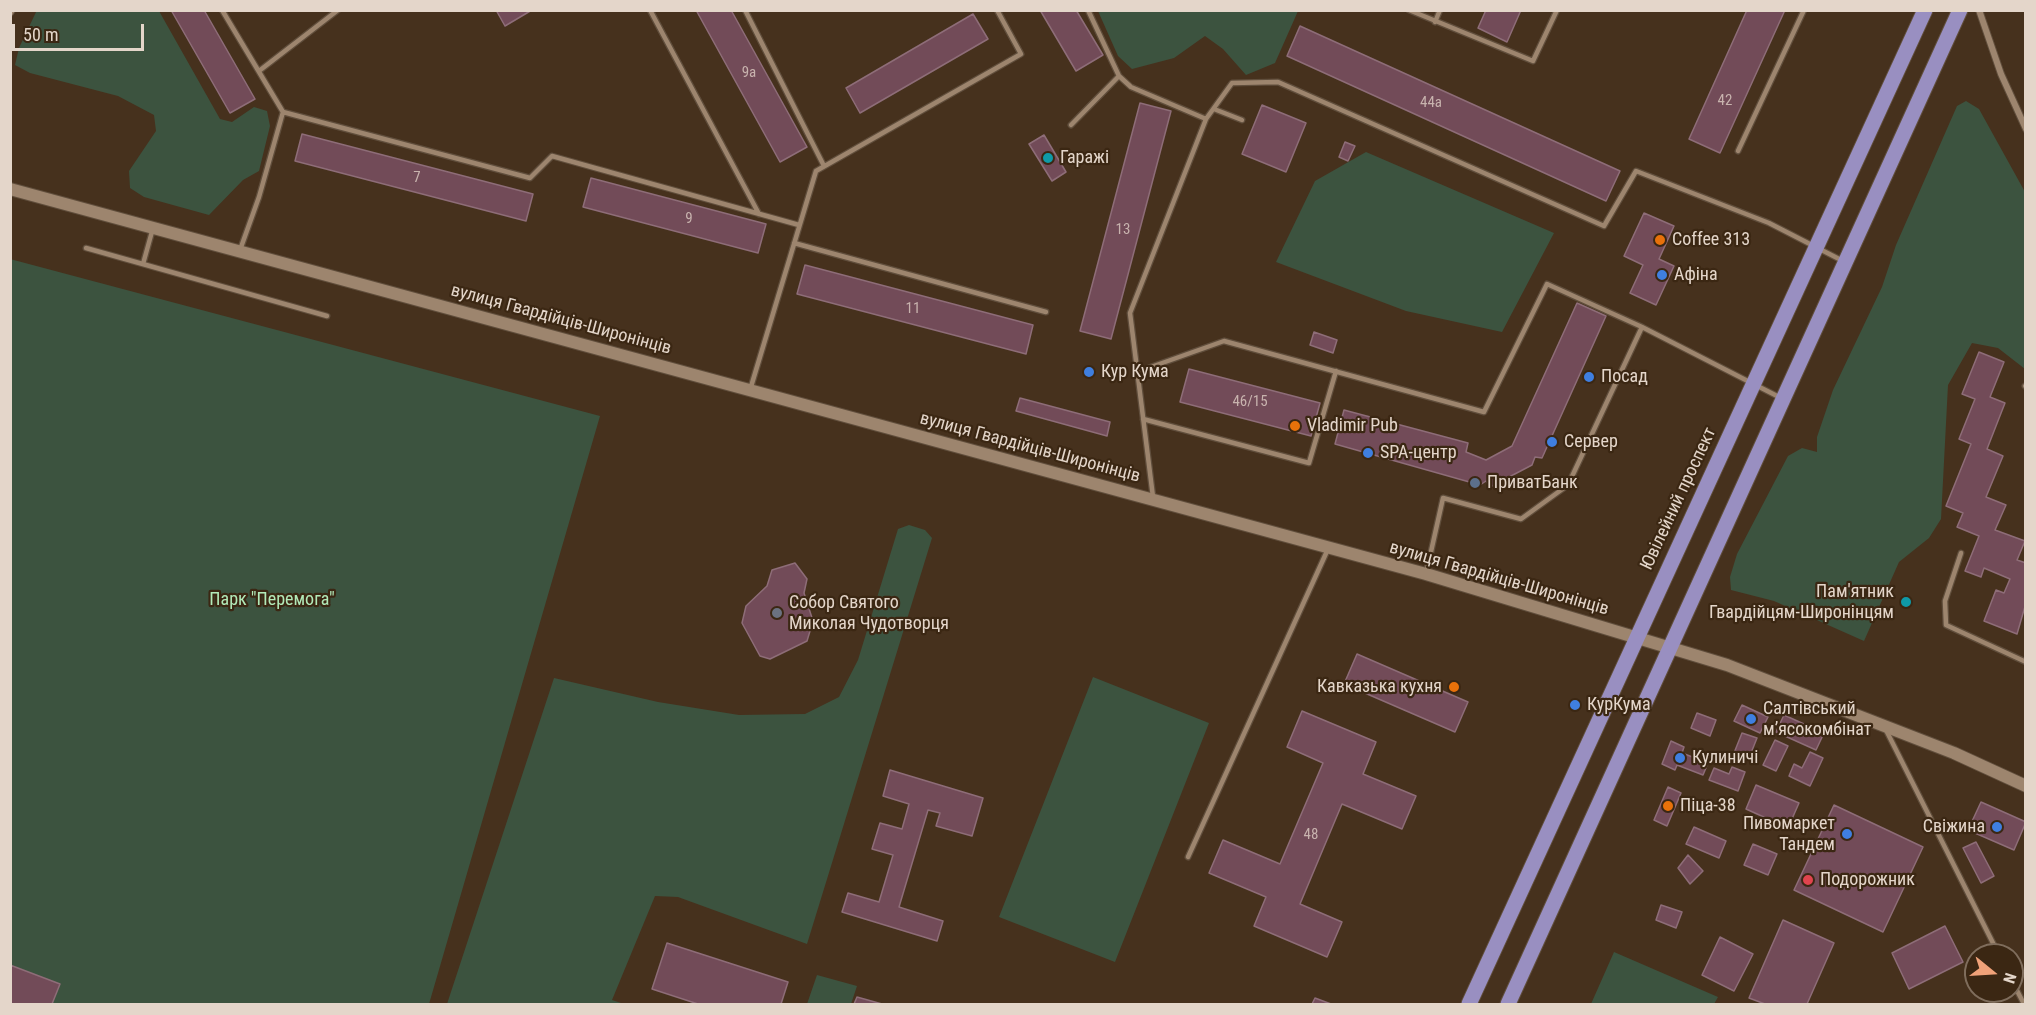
<!DOCTYPE html>
<html>
<head>
<meta charset="utf-8">
<style>
	body { margin:0 }
	#map { position:relative; width:2036px; height:1015px; overflow:hidden; background:#46311d; font-family:"Roboto Condensed",sans-serif }
	canvas { display:block }
	.frame { position:absolute; inset:0; border:12px solid #e4d6ca; pointer-events:none }
	.north { position:absolute; left:1964px; top:943px; width:60px; height:60px; box-sizing:border-box; background:#3b2713; border:2px solid #7f6d5c; border-radius:50%; rotate:108deg; font-size:16px; font-weight:700; line-height:24px; text-align:center; color:#e4d6ca }
	.north::after { content:''; display:block; margin:auto; width:21px; height:27px; background:#f0a279; clip-path:polygon(50% 0,100% 100%,50% 72%,0 100%) }
	.scale { position:absolute; left:12px; top:24px; width:132px; height:27px; box-sizing:border-box; border:3px solid #e4d6ca; border-top:0; padding-left:8px; font-size:18px; line-height:21px; white-space:nowrap; color:#e4d6ca; -webkit-text-stroke:4px #3b2713; paint-order:stroke }
</style>
</head>
<body>
<div id="map">
<canvas width="2036" height="1015"></canvas>
<div class="frame"></div>
<div class="north">N</div>
<div class="scale">50 m</div>
</div>
<script>
const ctx = document.querySelector('canvas').getContext('2d');
ctx.lineJoin = 'round';
function paint(path, color) { ctx.fillStyle = color; ctx.fill(path, 'evenodd'); }
const toPath = rows => new Path2D(rows.map(r => 'M' + r).join(''));
function strokePath(path, color, width, dash) { ctx.strokeStyle = color; ctx.lineWidth = width; ctx.lineCap = dash ? 'butt' : 'round'; ctx.setLineDash(dash || []); ctx.stroke(path); }
function write(font, color, halo, rows, align = 'center') {
  ctx.font = font + ' "Roboto Condensed",sans-serif'; ctx.lineWidth = 4.5; ctx.setLineDash([]); ctx.textBaseline = 'middle'; ctx.strokeStyle = halo; ctx.fillStyle = color; for (const [text, x, y, turn = 0] of rows) {
    ctx.save(); ctx.translate(x, y); ctx.rotate((+turn || 0) * Math.PI / 180); ctx.textAlign = isNaN(turn) ? turn : align; if (halo) ctx.strokeText(text, 0, 0); ctx.fillText(text, 0, 0); ctx.restore();
  }
}
paint(toPath([
	[37,10,159,11,220,119,232,122,254,107,267,111,270,126,259,171,243,180,209,215,144,197,130,188,129,171,156,131,154,115,118,96,30,73,15,65,19,48],
	[1098,11,1298,11,1275,63,1246,75,1223,49,1205,36,1174,58,1132,69,1118,56],
	[1966,101,1979,109,2025,192,2025,369,1998,348,1972,343,1948,385,1941,519,1929,538,1899,562,1864,641,1774,601,1731,590,1730,577,1737,554,1788,456,1802,448,1817,452,1817,437,1833,390,1882,287,1896,245,1957,106],
	[1366,152,1554,233,1502,332,1406,311,1276,262,1315,181],
	[10,259,600,416,429,1004,11,1004],
	[909,525,925,530,932,538,807,944,678,897,655,896,612,1000,624,1004,447,1004,554,678,658,702,739,715,805,714,839,697,858,660,898,529],
	[1093,677,1209,723,1115,962,999,917],
	[1614,952,1718,997,1714,1004,1591,1004],
	[817,975,857,986,851,1004,807,1004]
]), '#3c533f');
const building = toPath([
	[171,10,204,10,255,99,230,113,171,10],
	[496,10,532,10,505,26,496,10],
	[696,10,731,10,807,147,780,162,696,10],
	[1040,10,1076,10,1103,55,1076,71,1040,10],
	[1486,10,1521,10,1507,42,1478,28,1486,10],
	[1747,10,1785,10,1720,153,1689,139,1747,10],
	[973,14,988,39,860,113,846,88,973,14],
	[1300,26,1620,171,1606,201,1287,56,1300,26],
	[1140,103,1171,111,1111,339,1080,331,1140,103],
	[1262,105,1306,123,1286,172,1242,154,1262,105],
	[302,134,533,194,526,221,295,161,302,134],
	[1044,135,1066,172,1052,181,1029,144,1044,135],
	[1345,142,1355,146,1348,161,1339,157,1345,142],
	[591,178,766,224,758,253,583,207,591,178],
	[1644,213,1674,226,1659,259,1674,266,1656,305,1630,293,1643,265,1624,256,1644,213],
	[805,265,1033,325,1026,354,797,294,805,265],
	[1577,303,1606,316,1542,458,1535,457,1532,465,1490,487,1486,481,1480,485,1335,444,1344,410,1468,443,1466,452,1486,460,1512,446,1577,303],
	[1314,332,1337,340,1333,353,1310,345,1314,332],
	[1979,352,2004,362,1990,397,2005,403,1987,449,2003,456,1986,497,2006,505,1995,530,2025,541,2017,560,2026,563,2026,603,2017,634,1984,621,1996,590,2004,593,2010,579,1984,568,1981,577,1965,571,1979,536,1957,527,1963,513,1946,506,1971,444,1959,439,1975,399,1962,394,1979,352],
	[1189,369,1320,403,1311,436,1180,402,1189,369],
	[1020,398,1110,422,1107,436,1016,411,1020,398],
	[795,563,807,579,804,593,813,621,807,641,770,659,760,656,742,623,746,606,767,586,772,570,795,563],
	[1357,654,1468,702,1455,732,1344,684,1357,654],
	[1742,705,1768,717,1760,733,1734,721,1742,705],
	[1302,711,1376,742,1363,774,1416,796,1402,829,1342,804,1300,904,1342,922,1327,957,1254,926,1266,897,1209,873,1223,840,1280,864,1323,763,1287,747,1302,711],
	[1697,713,1716,720,1710,736,1691,728,1697,713],
	[1784,715,1824,733,1816,750,1776,732,1784,715],
	[1742,733,1757,738,1749,758,1734,753,1742,733],
	[1775,740,1788,746,1776,771,1763,765,1775,740],
	[1671,741,1684,747,1682,753,1708,763,1703,775,1677,765,1675,770,1662,764,1671,741],
	[1810,752,1823,758,1810,786,1789,776,1794,764,1802,768,1810,752],
	[1732,767,1745,772,1738,791,1709,780,1714,768,1729,774,1732,767],
	[890,770,983,798,972,836,936,826,940,813,928,810,899,907,943,921,937,941,842,912,848,893,879,902,893,855,872,849,880,823,902,829,909,804,883,796,890,770],
	[1756,785,1799,803,1788,828,1746,809,1756,785],
	[1668,787,1681,793,1667,826,1654,820,1668,787],
	[1981,802,2026,822,2014,850,1968,830,1981,802],
	[1834,805,1923,847,1883,932,1794,890,1834,805],
	[1694,827,1726,841,1719,858,1686,844,1694,827],
	[1976,842,1994,876,1981,883,1963,848,1976,842],
	[1753,844,1777,854,1768,875,1744,865,1753,844],
	[1688,855,1703,871,1690,884,1678,868,1688,855],
	[1661,905,1682,912,1676,928,1656,920,1661,905],
	[1783,920,1834,943,1807,1004,1765,1004,1749,998,1783,920],
	[1945,926,1963,962,1909,989,1892,953,1945,926],
	[1720,937,1753,954,1734,991,1702,975,1720,937],
	[667,943,788,982,781,1004,698,1004,652,989,667,943],
	[10,965,60,984,52,1004,10,1004,10,965],
	[857,997,882,1004,854,1004,857,997],
	[1315,998,1331,1004,1312,1004,1315,998]
]);
paint(building, '#724b58');
strokePath(building, '#8e6d78', 1.5);
const service = toPath([
	[222,10,283,112,530,178,552,156,799,225],
	[650,10,759,214],
	[745,10,824,166],
	[1088,10,1119,76,1131,87,1206,119,1130,313,1153,497],
	[1409,10,1533,61,1557,10],
	[1435,22,1440,10],
	[259,71,338,10],
	[1214,109,1242,120],
	[1206,119,1232,83,1278,82,1604,226,1636,171,1769,223,1843,261],
	[1071,125,1119,76],
	[1738,151,1804,10],
	[794,243,1046,312],
	[86,248,327,316],
	[240,250,259,197,283,112],
	[143,264,153,228],
	[1137,372,1224,341,1484,412,1547,284,1642,327],
	[2025,386,2026,387],
	[750,390,816,171,1021,54,997,10],
	[1143,419,1309,463,1336,371],
	[1961,553,1945,601,1946,625,2026,662],
	[1426,574,1443,498,1521,519,1568,485,1642,327,1781,398],
	[1885,728,1999,955],
	[1188,857,1328,549],
	[2012,981,2024,1004]
]);
const minor = toPath([
	[1979,10,2001,74,2026,129],
	[10,13,12,10]
]);
const secondary = toPath([
	[10,189,1426,574,1727,665,1954,753,2026,786]
]);
const primary = toPath([
	[1469,1004,1925,10],
	[1508,1004,1960,10]
]);
strokePath(service, '#604e3c', 7);
strokePath(minor, '#604e3c', 8);
strokePath(secondary, '#604e3c', 14);
strokePath(primary, '#604e3c', 17);
strokePath(service, '#9d856e', 4.5);
strokePath(minor, '#9d856e', 6);
strokePath(secondary, '#9d856e', 12);
strokePath(primary, '#998fc1', 15);
for (const [x, y, r, color] of [
	[1048,158,6,"#0f9aa8"],
	[1660,240,6,"#e8710a"],
	[1662,275,6,"#3f7fe0"],
	[1089,372,6,"#3f7fe0"],
	[1589,377,6,"#3f7fe0"],
	[1295,426,6,"#e8710a"],
	[1552,442,6,"#3f7fe0"],
	[1368,453,6,"#3f7fe0"],
	[1475,483,6,"#5c6f8a"],
	[1906,602,6,"#0f9aa8"],
	[777,613,6,"#6b7280"],
	[1454,687,6,"#e8710a"],
	[1575,705,6,"#3f7fe0"],
	[1751,719,6,"#3f7fe0"],
	[1680,758,6,"#3f7fe0"],
	[1668,806,6,"#e8710a"],
	[1997,827,6,"#3f7fe0"],
	[1847,834,6,"#3f7fe0"],
	[1808,880,6,"#e0444e"]
]) { const dot = new Path2D(); dot.arc(x, y, r, 0, 2 * Math.PI); ctx.fillStyle = color; ctx.fill(dot); strokePath(dot, '#3b2713', 2); }
write('15px', '#c8b3ae', null, [
	["9а",749,73],
	["42",1725,101],
	["44а",1431,103],
	["7",417,178],
	["9",689,219],
	["13",1123,230],
	["11",913,309],
	["46/15",1250,402],
	["48",1311,835]
]);
write('18px', '#e4d6ca', '#3b2713', [
	["Гаражі",1060,158],
	["Coffee 313",1672,240],
	["Афіна",1674,275],
	["Кур Кума",1101,372],
	["Посад",1601,377],
	["Vladimir Pub",1307,426],
	["Сервер",1564,442],
	["SPA-центр",1380,453],
	["ПриватБанк",1487,483],
	["Пам'ятник",1894,592,"right"],
	["Гвардійцям-Широнінцям",1894,613,"right"],
	["Собор Святого",789,603],
	["Миколая Чудотворця",789,624],
	["Кавказька кухня",1442,687,"right"],
	["КурКума",1587,705],
	["Салтівський",1763,709],
	["мʼясокомбінат",1763,730],
	["Кулиничі",1692,758],
	["Піца-38",1680,806],
	["Пивомаркет",1835,824,"right"],
	["Тандем",1835,845,"right"],
	["Свіжина",1985,827,"right"],
	["Подорожник",1820,880]
], 'left');
write('18px', '#e4d6ca', '#3b2713', [
	["вулиця Гвардійців-Широнінців",561,320,15],
	["вулиця Гвардійців-Широнінців",1030,448,15],
	["Ювілейний проспект",1679,499,-65],
	["вулиця Гвардійців-Широнінців",1499,579,16]
]);
write('18px', '#b2eab9', '#3b2713', [
	["Парк \"Перемога\"",272,600]
]);
</script>
</body>
</html>
